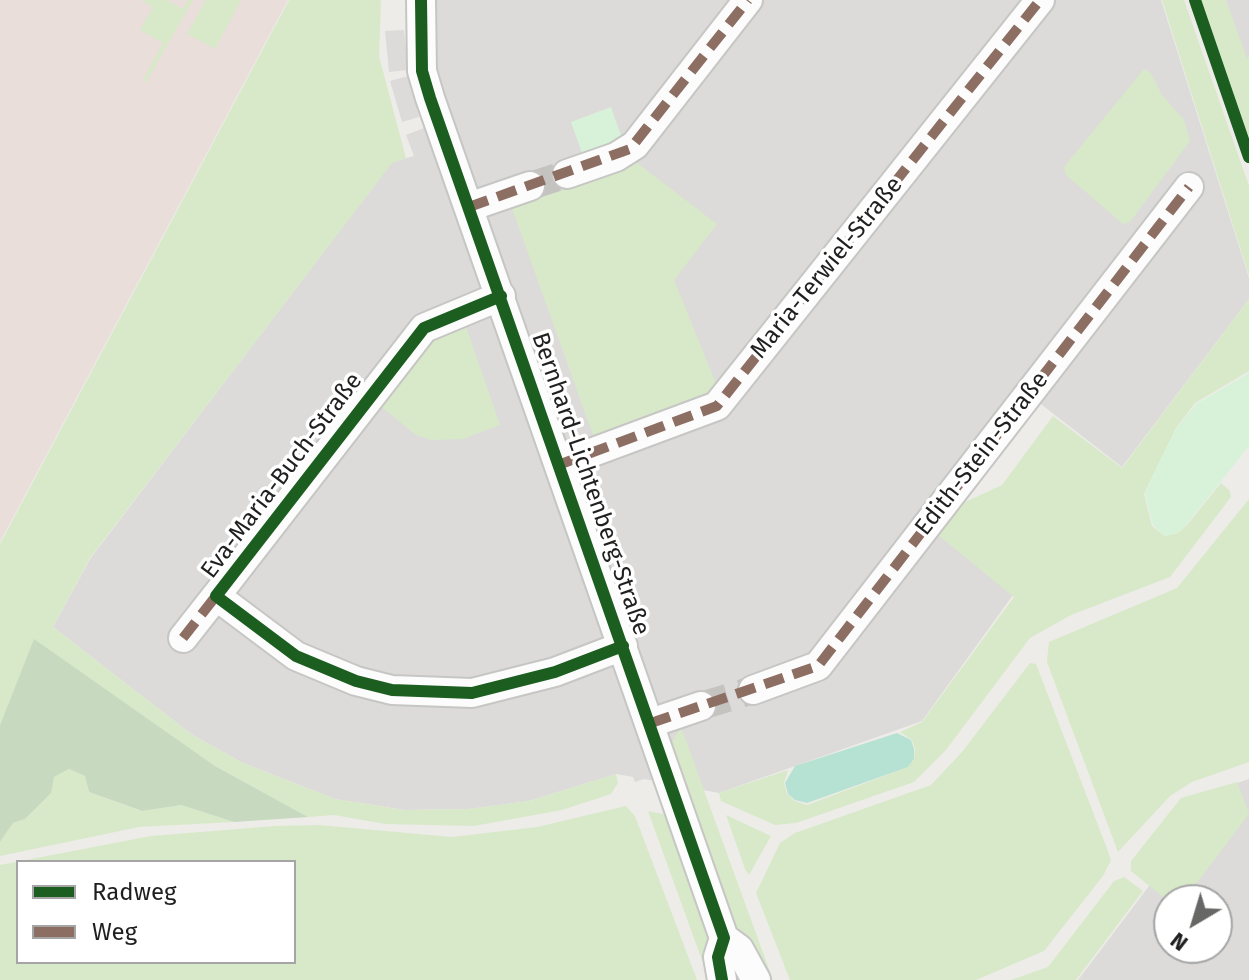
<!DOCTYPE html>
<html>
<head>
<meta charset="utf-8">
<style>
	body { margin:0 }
	#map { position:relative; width:1249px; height:980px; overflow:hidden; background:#edece8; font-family:"Fira Sans",sans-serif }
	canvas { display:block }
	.legend { position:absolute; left:16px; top:860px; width:280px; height:104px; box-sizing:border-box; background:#fff; border:2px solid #a5a5a5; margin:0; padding:10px 14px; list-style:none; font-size:24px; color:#1f1f1f }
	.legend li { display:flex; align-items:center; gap:16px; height:40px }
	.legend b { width:40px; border:2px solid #a5a5a5 }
	.north { position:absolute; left:1153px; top:884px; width:80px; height:80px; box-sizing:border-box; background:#fff; border:2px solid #a5a5a5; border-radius:50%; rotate:218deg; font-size:22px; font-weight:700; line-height:32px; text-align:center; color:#1f1f1f }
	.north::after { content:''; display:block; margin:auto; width:28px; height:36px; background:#676765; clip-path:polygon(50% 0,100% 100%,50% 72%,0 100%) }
</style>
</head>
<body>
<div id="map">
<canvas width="1249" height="980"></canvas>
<ul class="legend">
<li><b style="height:10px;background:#1b5e20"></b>Radweg</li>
<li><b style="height:10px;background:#8d6e63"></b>Weg</li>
</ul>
<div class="north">N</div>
</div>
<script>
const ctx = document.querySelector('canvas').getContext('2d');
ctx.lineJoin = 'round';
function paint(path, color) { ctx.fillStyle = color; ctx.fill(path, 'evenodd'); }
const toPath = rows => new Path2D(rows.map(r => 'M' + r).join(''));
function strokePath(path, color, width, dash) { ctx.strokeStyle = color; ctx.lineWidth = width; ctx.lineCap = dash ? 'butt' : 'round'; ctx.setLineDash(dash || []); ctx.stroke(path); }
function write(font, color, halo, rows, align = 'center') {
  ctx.font = font + ' "Fira Sans",sans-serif'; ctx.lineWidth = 7; ctx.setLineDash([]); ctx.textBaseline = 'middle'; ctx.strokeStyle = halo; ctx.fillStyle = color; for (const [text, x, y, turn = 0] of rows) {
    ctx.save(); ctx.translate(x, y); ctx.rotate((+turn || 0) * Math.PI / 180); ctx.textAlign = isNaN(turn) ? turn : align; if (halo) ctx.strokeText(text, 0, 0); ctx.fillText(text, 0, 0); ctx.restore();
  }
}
paint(toPath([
	[429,0,1161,0,1249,278,1249,299,1122,467,1033,398,933,529,1013,595,922,721,719,793,644,779,635,782,633,777,616,774,529,801,469,809,404,810,335,799,243,763,191,734,53,627,90,559,392,162,414,156,406,135,424,128,433,150,453,143,429,62],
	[1215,0,1249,0,1249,98],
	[404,30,408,70,389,72,385,31],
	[408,76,419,117,402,122,390,81],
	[1249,779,1249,980,1078,980,1223,788],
	[1169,900,1217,900,1217,948,1169,948]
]), '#dcdbd9');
paint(toPath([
	[0,0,288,0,0,542]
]), '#eadeda');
paint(toPath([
	[141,0,166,0,183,9,188,0,193,0,146,82,143,80,163,43,140,30,153,7],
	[206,0,241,0,215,49,187,34],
	[289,0,381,0,379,56,406,158,392,163,90,558,53,627,191,734,243,763,335,799,404,810,469,809,529,801,616,774,618,783,611,794,562,810,474,826,385,824,334,815,308,817,215,766,34,640,0,725,0,544],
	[1162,0,1184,0,1249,186,1249,276],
	[1200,0,1226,0,1247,59,1249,56,1249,137],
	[1144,69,1151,73,1162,95,1184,120,1190,141,1130,222,1123,224,1066,175,1064,167],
	[637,163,717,224,674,280,719,391,595,441,512,208],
	[1249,299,1249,371,1195,403,1176,428,1144,494,1152,526,1165,536,1178,533,1188,524,1221,483,1230,491,1231,497,1170,577,1071,615,1030,638,946,750,914,782,796,823,775,825,721,801,719,793,788,770,784,783,787,794,795,801,807,805,908,767,914,759,915,749,912,740,900,732,922,722,1014,597,938,535,963,503,1002,485,1053,416,1122,468],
	[465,324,500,425,463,439,431,440,416,435,379,405,434,335],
	[1249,499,1249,762,1192,782,1170,796,1118,852,1047,662,1049,642,1177,588],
	[1030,663,1036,664,1106,846,1111,860,1103,876,1044,951,976,980,790,980,756,893,780,843,795,833,931,785,962,752],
	[681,727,773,980,767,980,755,949,735,926,670,746],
	[69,769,85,776,89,792,141,811,181,805,234,822,139,827,0,856,0,842,13,823,25,819,50,793,54,777],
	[1237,782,1249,814,1184,900,1169,902,1131,871,1131,861,1181,798],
	[626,806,635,816,697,980,0,980,0,865,151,836,275,826,319,825,452,837,537,827],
	[18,862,294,862,294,962,18,962],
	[648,811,668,815,710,931,709,980],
	[726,815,771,836,749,875,745,869],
	[1124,877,1143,891,1076,980,1011,980,1048,967,1114,881]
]), '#d8e9c9');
paint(toPath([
	[34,639,215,766,308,817,234,822,181,805,142,811,89,792,85,776,69,769,54,777,51,793,25,819,13,823,0,842,0,725]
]), '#c7dabf');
paint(toPath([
	[611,107,622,138,582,153,571,122],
	[1249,373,1249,446,1187,524,1178,533,1165,536,1153,525,1145,494,1159,462,1176,429,1196,404]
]), '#d8f2d9');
paint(toPath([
	[897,733,911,740,914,749,914,759,908,767,807,803,795,800,788,794,785,783,795,766]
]), '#b5e2d2');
strokePath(toPath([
	[530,186,567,174],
	[701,706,753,690]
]), '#c4c3c0', 28, [28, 14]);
const minor = toPath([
	[421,0,422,71,430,98,724,938,718,957,722,980],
	[567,174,616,157,635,145,748,0],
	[469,207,530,186],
	[501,296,424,328,216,596,296,656,356,681,392,690,472,693,555,672,623,646],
	[561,464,717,406,1040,0],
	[183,638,216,596],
	[753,690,818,666,1189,187],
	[651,723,701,706],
	[724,938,739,949,756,980]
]);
strokePath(minor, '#c6c6c4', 32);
strokePath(minor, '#fcfcfc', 28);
strokePath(toPath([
	[469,207,630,149,748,0],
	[561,464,717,406,1040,0],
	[183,638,216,596],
	[651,723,818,666,1189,187]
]), '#8d6e63', 10, [20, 10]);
strokePath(toPath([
	[421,0,422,71,430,98,724,938,718,957,722,980],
	[1195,0,1249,157],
	[501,296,424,328,216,596,296,656,356,681,392,690,472,693,555,672,623,646]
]), '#1b5e20', 12);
write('24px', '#1f1f1f', '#fff', [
	["Maria-Terwiel-Straße",827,268,-51],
	["Edith-Stein-Straße",982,454,-52],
	["Eva-Maria-Buch-Straße",282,476,-53],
	["Bernhard-Lichtenberg-Straße",590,484,71]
]);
</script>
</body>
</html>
